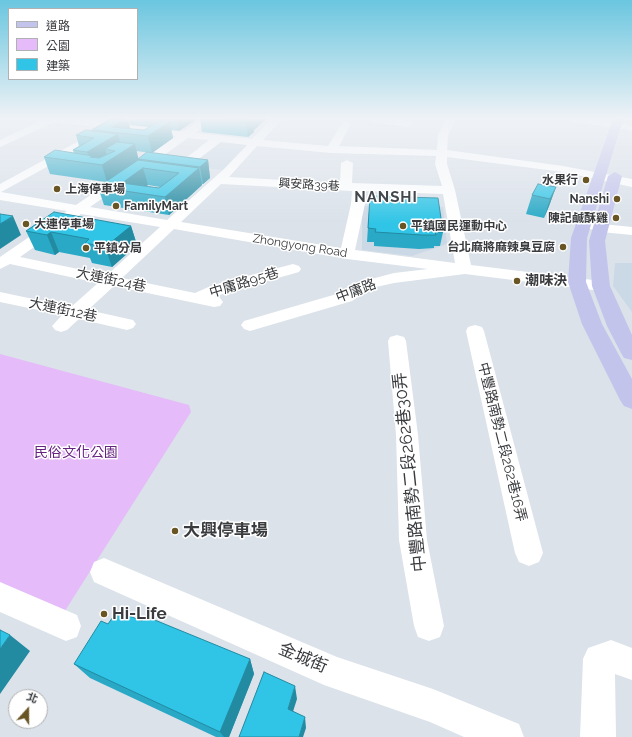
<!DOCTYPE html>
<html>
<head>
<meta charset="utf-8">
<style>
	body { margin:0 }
	#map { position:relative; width:632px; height:737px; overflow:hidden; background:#dbe2ea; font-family:Raleway,"Noto Sans TC",sans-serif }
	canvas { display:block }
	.legend { position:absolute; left:8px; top:8px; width:130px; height:72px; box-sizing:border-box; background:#fff; border:1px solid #b0b1b2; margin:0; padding:5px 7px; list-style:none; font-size:12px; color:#393b3e }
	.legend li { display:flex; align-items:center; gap:8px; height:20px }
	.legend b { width:20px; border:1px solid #b0b1b2 }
	.north { position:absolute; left:8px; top:689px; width:40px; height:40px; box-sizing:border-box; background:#fff; border:1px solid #b0b1b2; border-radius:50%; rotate:21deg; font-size:11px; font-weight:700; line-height:16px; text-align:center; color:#393b3e }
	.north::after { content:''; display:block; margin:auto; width:14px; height:18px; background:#695524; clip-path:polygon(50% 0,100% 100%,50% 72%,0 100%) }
</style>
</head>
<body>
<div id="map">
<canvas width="632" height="737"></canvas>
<ul class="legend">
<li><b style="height:5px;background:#c3c4ec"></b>道路</li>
<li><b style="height:11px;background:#e5bbf9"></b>公園</li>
<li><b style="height:11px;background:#30c5e6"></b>建築</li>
</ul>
<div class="north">北</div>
</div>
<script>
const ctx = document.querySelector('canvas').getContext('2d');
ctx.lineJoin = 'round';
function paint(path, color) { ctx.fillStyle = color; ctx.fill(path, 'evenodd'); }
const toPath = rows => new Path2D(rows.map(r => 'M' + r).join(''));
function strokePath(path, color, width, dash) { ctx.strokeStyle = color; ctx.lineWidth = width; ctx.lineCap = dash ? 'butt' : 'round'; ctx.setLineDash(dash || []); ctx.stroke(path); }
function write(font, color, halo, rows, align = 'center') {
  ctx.font = font + ' Raleway,"Noto Sans TC",sans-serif'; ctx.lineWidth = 3; ctx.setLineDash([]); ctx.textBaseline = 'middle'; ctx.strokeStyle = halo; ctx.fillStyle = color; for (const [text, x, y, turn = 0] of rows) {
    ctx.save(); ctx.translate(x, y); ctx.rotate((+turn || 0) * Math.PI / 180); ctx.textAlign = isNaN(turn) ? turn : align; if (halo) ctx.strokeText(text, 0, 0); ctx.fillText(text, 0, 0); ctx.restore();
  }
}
paint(toPath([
	[219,140,249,145,224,170,186,166],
	[362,206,443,207,447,244,412,256,362,250],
	[615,263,632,263,632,312,613,286]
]), '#cbd8e5');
paint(toPath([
	[0,354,189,405,191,412,63,614,0,586]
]), '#e5bbf9');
paint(toPath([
	[44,119,81,119,184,131,201,119,212,119,195,133,252,139,272,119,282,119,263,140,328,146,343,122,346,121,351,124,339,146,437,150,438,135,446,119,456,119,448,135,447,150,563,166,632,179,632,187,563,172,447,157,447,164,455,190,471,265,601,281,607,282,609,286,607,290,601,291,465,274,394,283,372,288,352,301,250,331,244,329,241,325,244,321,340,293,360,282,394,273,428,269,347,259,174,229,122,278,195,293,213,285,293,264,299,266,301,269,299,272,225,293,215,297,220,298,223,302,220,306,214,307,114,286,88,310,133,320,136,324,133,328,127,330,79,319,67,330,61,332,55,330,52,326,62,315,0,302,0,292,71,307,98,283,10,264,0,269,0,257,67,211,0,200,0,184,99,130,107,130,108,132,107,134,1,192,76,205,176,136,54,122,0,147,0,140,44,119],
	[188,138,209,140,176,166,178,168,196,171,202,168,200,166,192,164,221,142,247,145,223,170,167,220,90,207,188,138],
	[257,146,331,153,436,156,435,164,442,186,352,183,353,163,347,160,341,163,340,183,229,177,257,146],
	[221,184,352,191,351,204,341,248,181,222,221,184],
	[364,191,443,194,455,263,355,250,365,204,364,191],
	[81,214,160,227,107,275,20,257,81,214],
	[369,119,396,119,411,122,413,124,408,127,373,122,369,119],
	[568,119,593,119,630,125,632,126,632,130,572,122,568,119],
	[584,219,602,224,632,227,632,235,601,232,579,226,577,223,579,220,584,219],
	[475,325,482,327,484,331,543,553,539,562,529,566,519,562,515,553,466,331,468,327,475,325],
	[397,335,404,337,406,341,418,435,427,540,444,626,440,637,429,641,418,637,414,626,399,540,396,435,388,341,390,337,397,335],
	[104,558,337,657,433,689,519,724,524,737,464,737,430,722,324,685,94,582,90,572,94,562,104,558],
	[0,582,77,615,81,626,77,637,66,641,0,612,0,582],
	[611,640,632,648,632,680,615,674,616,737,580,737,583,659,588,648,611,640]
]), '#fff');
paint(toPath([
	[613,119,623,119,587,238,586,282,602,324,632,379,632,409,624,406,620,400,582,324,568,282,571,238,613,119],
	[615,172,622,176,605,241,610,286,632,335,632,360,624,358,621,353,607,326,592,286,589,241,608,176,615,172]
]), '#c3c4ec');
paint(toPath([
	[129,119,197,119,179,131,171,130,173,138,152,153,136,151,138,159,208,160,210,178,203,184,202,184,202,185,169,215,104,205,98,187,106,182,50,174,44,157,74,153,73,150,79,146,76,135,92,131,92,130,130,129,144,130,149,127,130,125],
	[148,185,160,187,159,188,146,186],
	[200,119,266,119,254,130,254,132,248,137,202,132],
	[556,187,549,206,544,218,526,214,532,195],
	[370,196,443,232,440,246,434,246,434,248,419,249,374,246,374,242,367,242],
	[131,226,137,245,112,267,92,263,90,258,59,252,55,255,35,250,26,231],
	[142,621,250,659,254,674,229,737,216,737,90,678,74,664,108,624]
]), '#29a9c6');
paint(toPath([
	[125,119,128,119,131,133,112,127],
	[177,119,197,119,179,131],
	[249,119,253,119,254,132,248,137,246,122],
	[253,119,266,119,254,130],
	[170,122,173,138,152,153,148,136],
	[118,134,122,150,115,151,105,149,108,159,91,163,87,152],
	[135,144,139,161,107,182,102,165],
	[208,160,210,178,203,184,200,167],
	[143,168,148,185,138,193,122,183],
	[199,168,202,185,169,215,165,197],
	[556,187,549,206,544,218,550,199],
	[13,216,21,235,0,249,0,224],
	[131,226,137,245,112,267,105,247],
	[51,232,59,252,55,255,47,235],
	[10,635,30,651,0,694,0,649],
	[250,659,254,674,229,737,224,737,220,732],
	[295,686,297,699,290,721,288,709],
	[305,717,306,728,303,737,299,737]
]), '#228aa1');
const building = toPath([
	[110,119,125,119,112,127,144,130,159,121,170,122,148,136,92,130,110,119],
	[224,119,249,119,246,122,224,119],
	[86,130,118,134,87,152,73,150,94,138,76,135,86,130],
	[117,142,135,144,102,165,44,157,55,150,93,156,90,157,99,158,115,151,105,149,117,142],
	[147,152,208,160,200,167,138,159,147,152],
	[138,160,199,168,165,197,98,187,138,160],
	[143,168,179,173,159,188,122,183,143,168],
	[538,184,556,187,550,199,532,195,538,184],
	[370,196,438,198,443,232,435,232,436,235,422,235,375,232,376,229,368,228,370,196],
	[54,212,131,226,105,247,85,243,89,239,51,232,47,235,26,231,54,212],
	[0,214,13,216,0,224,0,214],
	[117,611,142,621,145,616,250,659,220,732,74,664,101,621,108,624,117,611],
	[0,630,10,635,0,649,0,630],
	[264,672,295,686,288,709,305,717,299,737,239,737,264,672]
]);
paint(building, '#30c5e6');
strokePath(building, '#228aa1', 1);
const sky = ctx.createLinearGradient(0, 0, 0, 223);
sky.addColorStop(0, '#6ac6df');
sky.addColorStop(0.53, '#eff2f6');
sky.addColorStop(1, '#eff2f600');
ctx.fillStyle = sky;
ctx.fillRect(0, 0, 632, 223);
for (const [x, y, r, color] of [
	[586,180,4,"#695524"],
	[57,189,4,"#695524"],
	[617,199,4,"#695524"],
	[116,206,4,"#695524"],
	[616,218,4,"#695524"],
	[26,224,4,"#695524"],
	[403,226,4,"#695524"],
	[563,247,4,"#695524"],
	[86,248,4,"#695524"],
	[517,281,4,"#695524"],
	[175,531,4,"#695524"],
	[104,614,4,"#695524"]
]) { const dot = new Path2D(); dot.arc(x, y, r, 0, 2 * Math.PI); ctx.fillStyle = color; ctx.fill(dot); strokePath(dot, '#fff', 1.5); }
write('bold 12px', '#393b3e', '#fff', [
	["水果行",578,180,"right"],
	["上海停車場",65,189],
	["Nanshi",609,199,"right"],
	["FamilyMart",124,206],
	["陳記鹹酥雞",608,218,"right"],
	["大連停車場",34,224],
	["平鎮國民運動中心",411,226],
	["台北麻將麻辣臭豆腐",555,247,"right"],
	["平鎮分局",94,248]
], 'left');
write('12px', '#393b3e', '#fff', [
	["興安路39巷",309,185,3],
	["Zhongyong Road",300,246,9]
]);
write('14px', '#393b3e', '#fff', [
	["大連街24巷",111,280,12],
	["中庸路95巷",244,283,-17],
	["中庸路",356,291,-21],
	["大連街12巷",63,310,12],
	["中豐路南勢二段262巷16弄",502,442,76]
]);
write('bold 14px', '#393b3e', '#fff', [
	["潮味決",525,281]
], 'left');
write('14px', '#652280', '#fff', [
	["民俗文化公園",76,453]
]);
ctx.letterSpacing = '1px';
write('bold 15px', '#41474d', '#fff', [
	["NANSHI",386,197]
]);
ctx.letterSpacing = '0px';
write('17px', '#393b3e', '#fff', [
	["中豐路南勢二段262巷30弄",410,472,-96],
	["金城街",303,658,23]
]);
write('bold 17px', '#393b3e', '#fff', [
	["大興停車場",183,531],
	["Hi-Life",112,614]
], 'left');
</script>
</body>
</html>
